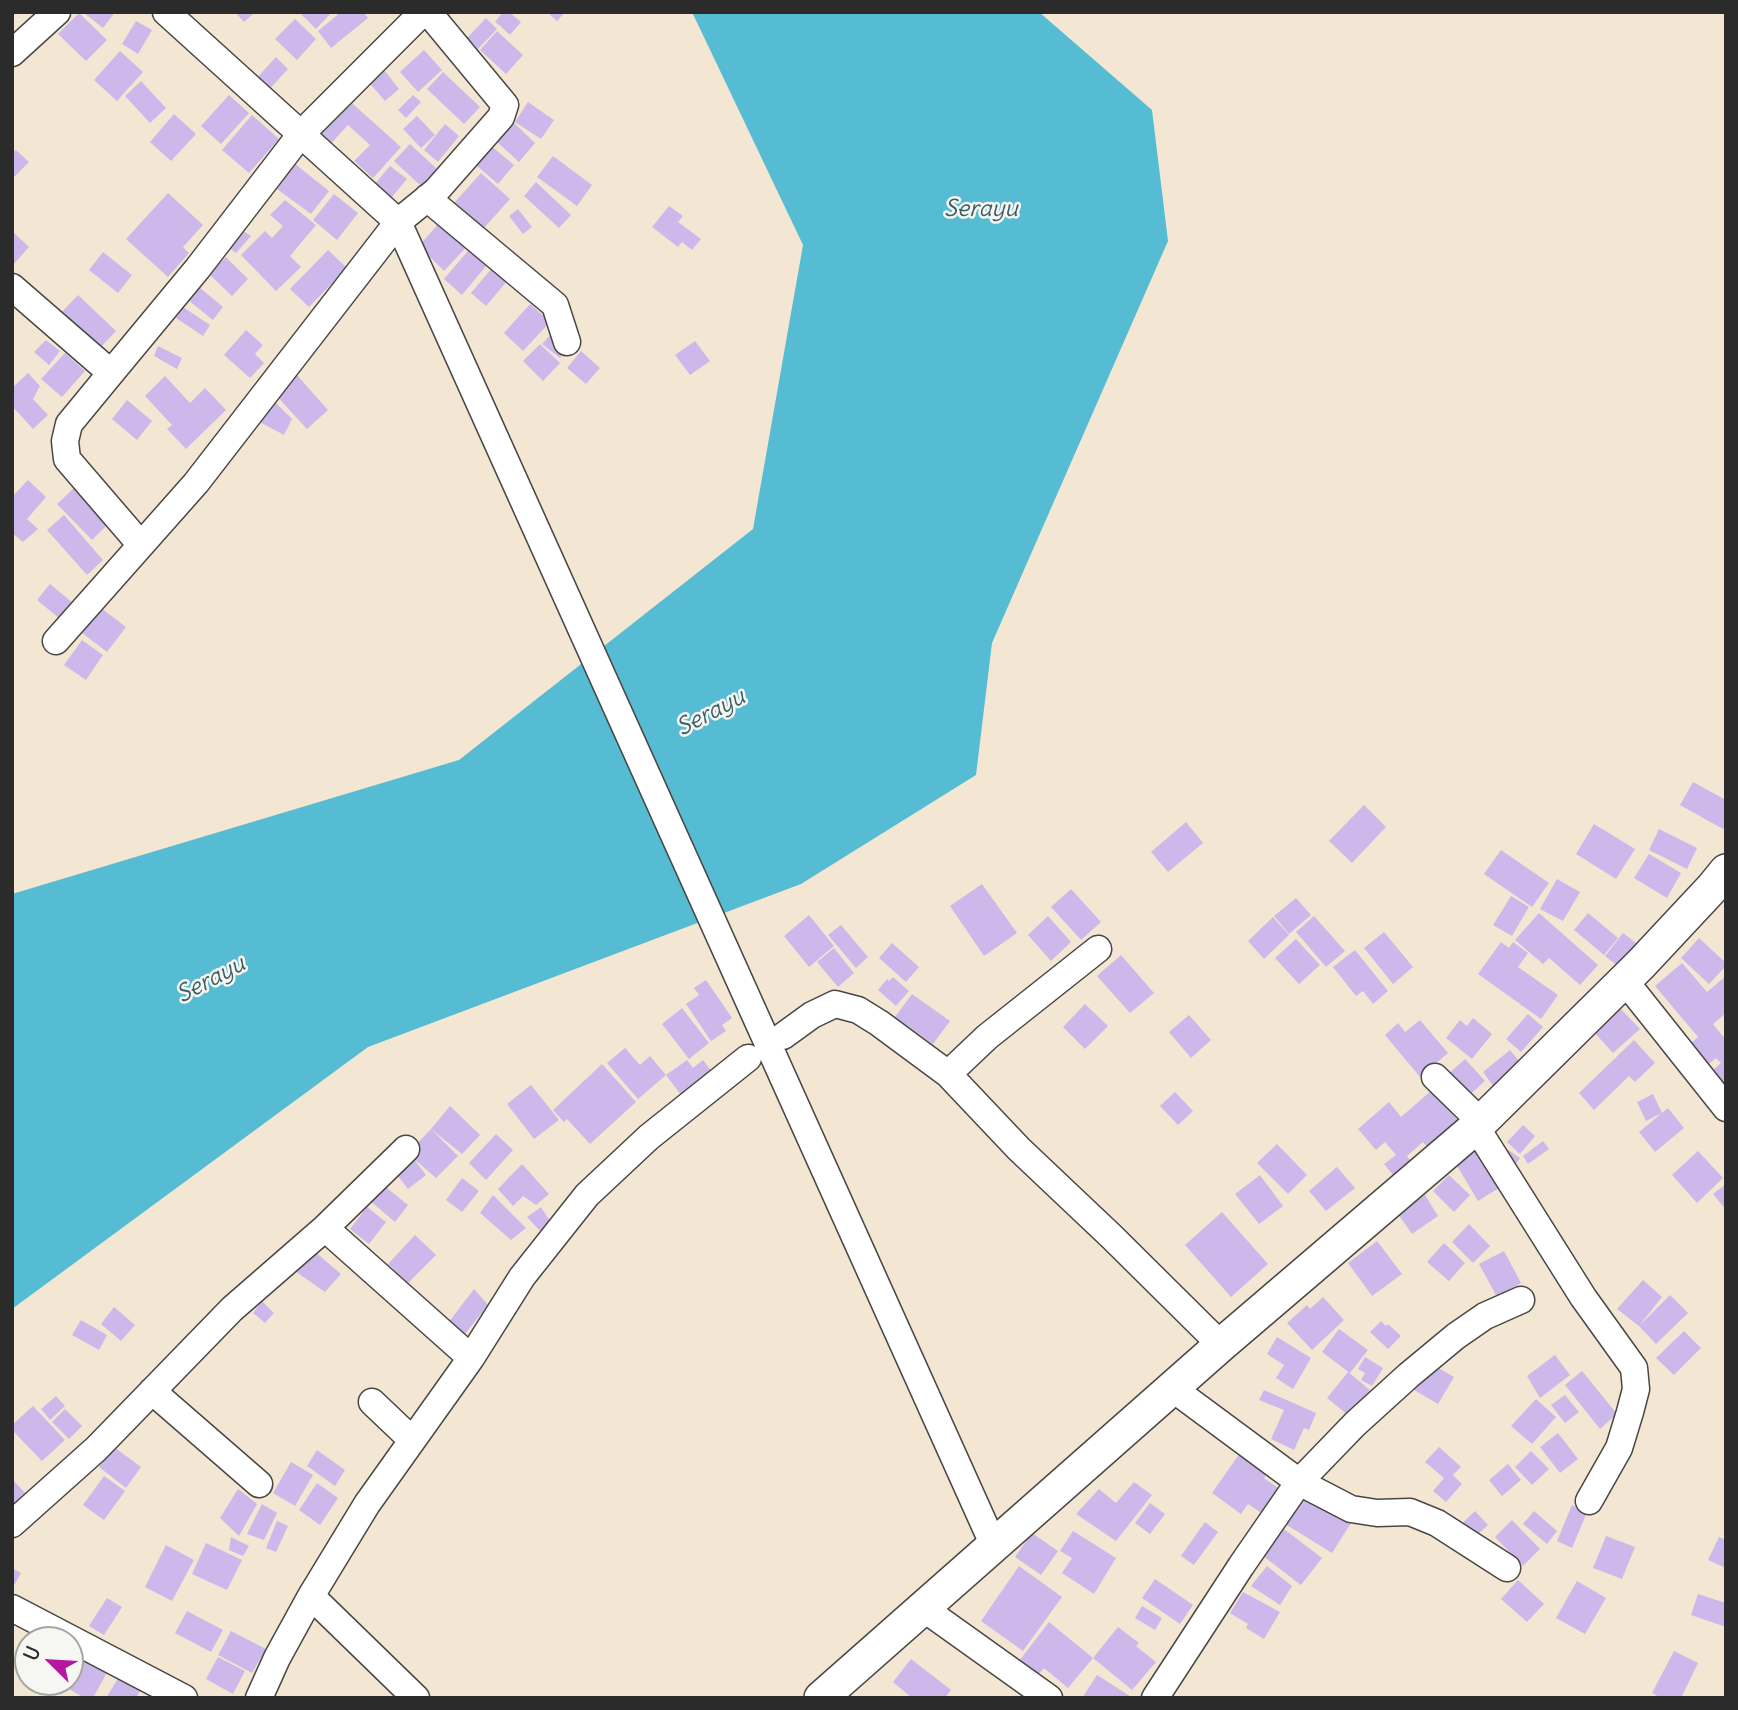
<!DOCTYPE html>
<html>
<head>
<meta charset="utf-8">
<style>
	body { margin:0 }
	#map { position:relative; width:1738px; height:1710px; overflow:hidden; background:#f3e7d4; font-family:Delius,sans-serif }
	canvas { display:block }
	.frame { position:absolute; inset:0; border:14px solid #2b2b2b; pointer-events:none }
	.north { position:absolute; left:14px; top:1626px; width:70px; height:70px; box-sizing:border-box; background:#f6f6f2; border:2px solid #a5a5a2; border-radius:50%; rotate:294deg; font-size:19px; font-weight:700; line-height:28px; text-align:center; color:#2b2b2b }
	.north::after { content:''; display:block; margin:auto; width:24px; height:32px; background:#b5179e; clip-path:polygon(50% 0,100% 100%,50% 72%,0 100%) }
</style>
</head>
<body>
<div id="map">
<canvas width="1738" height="1710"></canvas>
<div class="frame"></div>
<div class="north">U</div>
</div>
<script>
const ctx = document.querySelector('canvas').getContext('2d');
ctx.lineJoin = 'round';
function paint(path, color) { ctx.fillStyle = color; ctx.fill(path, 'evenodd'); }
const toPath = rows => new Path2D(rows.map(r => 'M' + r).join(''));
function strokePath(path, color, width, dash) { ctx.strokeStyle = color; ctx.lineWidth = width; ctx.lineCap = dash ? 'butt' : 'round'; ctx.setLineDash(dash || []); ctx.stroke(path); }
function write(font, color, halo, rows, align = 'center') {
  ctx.font = font + ' Delius,sans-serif'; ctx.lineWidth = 5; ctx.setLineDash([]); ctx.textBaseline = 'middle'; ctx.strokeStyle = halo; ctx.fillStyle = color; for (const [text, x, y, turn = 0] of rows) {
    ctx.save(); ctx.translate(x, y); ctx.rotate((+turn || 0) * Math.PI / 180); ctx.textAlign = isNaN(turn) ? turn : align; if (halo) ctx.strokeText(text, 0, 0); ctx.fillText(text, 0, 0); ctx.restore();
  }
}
paint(toPath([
	[692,12,1039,12,1152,110,1168,241,992,643,976,775,801,884,368,1047,12,1309,12,894,459,760,753,529,803,245]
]), '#55bcd3');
paint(toPath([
	[83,12,115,12,103,28],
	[235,12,255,12,244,22],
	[299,12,332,12,316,29],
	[341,12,363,12,368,18,331,48,318,31],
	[503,12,509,12,521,22,510,35,501,27,501,25,500,26,495,22],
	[547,12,565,12,557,21],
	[79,13,107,40,86,61,58,34],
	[486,18,497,29,478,49,467,38],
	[295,19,316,39,297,60,275,39],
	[136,21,152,30,138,54,122,44],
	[497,31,523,55,506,74,480,50],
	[424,50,442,70,418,92,400,72],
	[120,51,143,72,117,101,94,80],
	[276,57,288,69,265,94,253,82],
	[381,66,399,89,385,101,366,79],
	[443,72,480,107,464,124,427,89],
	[141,81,166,108,150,123,125,96],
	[229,95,249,113,221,144,201,126],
	[413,95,421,102,406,118,398,110],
	[344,96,401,147,373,178,354,161,370,145,348,125,326,149,309,134],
	[528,102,554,120,541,139,515,122],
	[174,114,196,134,171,161,150,142],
	[252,115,279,139,249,173,222,150],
	[417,116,435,135,421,148,403,129],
	[513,122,535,143,519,162,496,141],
	[445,124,459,136,438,162,424,150],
	[410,144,437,169,421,186,394,161],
	[491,146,514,165,498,184,476,165],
	[16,150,29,162,12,179,12,153],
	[553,156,592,185,577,206,537,177],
	[295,164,329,191,311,214,277,189],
	[390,166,407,179,391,198,374,185],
	[481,173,510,199,483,229,454,203],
	[536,182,571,215,559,228,524,196],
	[168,193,203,225,183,247,189,253,168,277,126,239],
	[334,194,358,213,337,240,313,220],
	[285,200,316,225,290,256,301,267,276,291,241,255,265,231,272,238,283,226,270,215],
	[669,206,683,216,678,222,701,239,692,250,682,242,678,247,652,227],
	[518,209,532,227,523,234,509,216],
	[445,216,472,241,444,271,419,246],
	[237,227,251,236,236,253,224,244],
	[12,231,29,247,12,266],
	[473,245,491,260,462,295,444,279],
	[328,250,347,268,309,307,290,289],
	[103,252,132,275,118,293,89,270],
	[226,257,248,279,232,296,209,274],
	[493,267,508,280,486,306,471,293],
	[199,287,223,307,213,320,188,300],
	[78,295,116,331,98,350,60,314],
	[530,304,550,322,523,351,504,333],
	[183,307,210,325,203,336,176,318],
	[246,330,263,345,255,354,264,363,250,378,224,355],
	[552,333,569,347,560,358,542,344],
	[46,340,60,351,49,365,34,352],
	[695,341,710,361,690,375,675,355],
	[540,344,560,363,543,381,523,361],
	[158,346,182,358,177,369,154,356],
	[581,351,600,368,586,384,567,368],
	[65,353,85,371,62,397,41,379],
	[28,373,40,386,33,399,48,415,33,429,12,406,12,388],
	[296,374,328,410,307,429,274,393],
	[165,376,190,403,205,388,226,410,186,449,167,429,172,425,145,396],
	[269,396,292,419,284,435,256,420],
	[127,400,152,421,137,440,112,419],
	[28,480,46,497,27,519,38,529,23,542,12,533,12,497],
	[75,487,109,523,92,540,57,504],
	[64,515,103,560,87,575,47,530],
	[50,584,73,603,60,619,37,600],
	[101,608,126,627,107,652,82,633],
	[82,640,103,655,86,680,64,665],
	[1693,782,1726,800,1726,824,1723,829,1680,805],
	[1364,805,1386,827,1352,863,1329,841],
	[1186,822,1203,843,1168,872,1151,852],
	[1594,824,1635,849,1616,879,1576,854],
	[1659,829,1697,848,1687,869,1649,850],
	[1501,850,1549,883,1532,907,1484,874],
	[1649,854,1681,873,1667,898,1634,878],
	[1557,879,1580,892,1563,921,1540,909],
	[982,884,1017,933,984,956,950,906],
	[1071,889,1101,922,1081,940,1051,907],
	[1511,896,1529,907,1512,936,1493,925],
	[1296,898,1311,915,1289,934,1274,916],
	[1539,913,1598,965,1580,985,1549,958,1543,964,1515,940],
	[1588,913,1618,938,1604,955,1574,930],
	[809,915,834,946,809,967,784,936],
	[1048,916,1071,942,1051,961,1028,935],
	[1314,916,1345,951,1326,967,1296,932],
	[1273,917,1289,935,1264,959,1248,941],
	[841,925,868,957,856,968,828,935],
	[1384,932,1413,967,1393,984,1364,948],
	[1623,933,1641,947,1623,970,1605,956],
	[1699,938,1726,963,1726,966,1709,984,1681,958],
	[1296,939,1320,965,1299,984,1275,958],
	[1501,942,1509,948,1513,942,1528,953,1518,967,1558,995,1541,1019,1478,974],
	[892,943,919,967,906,982,879,958],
	[834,948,854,973,838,987,817,962],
	[1355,950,1388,991,1373,1004,1363,991,1356,996,1333,967],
	[1121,955,1154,993,1130,1013,1097,976],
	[1682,963,1707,992,1726,976,1726,1013,1713,1024,1726,1040,1726,1089,1705,1077,1721,1063,1716,1058,1704,1068,1686,1047,1698,1037,1655,986],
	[893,977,909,991,896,1006,878,990,887,979,889,981],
	[706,980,732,1018,722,1025,726,1031,711,1041,686,1004,699,995,694,988],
	[912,994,950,1021,933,1044,895,1017],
	[1085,1004,1108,1026,1085,1049,1063,1027],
	[1618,1006,1640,1029,1613,1053,1592,1030],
	[682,1008,709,1043,689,1059,662,1024],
	[1528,1014,1543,1027,1521,1052,1506,1039],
	[1189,1015,1211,1040,1191,1058,1169,1032],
	[1473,1018,1492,1034,1472,1059,1446,1038,1460,1020,1467,1026],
	[1420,1020,1448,1053,1420,1077,1385,1035,1398,1023,1405,1032],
	[1634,1040,1655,1063,1635,1082,1629,1076,1594,1110,1579,1093],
	[625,1048,640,1065,650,1056,666,1075,638,1099,607,1063],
	[1510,1050,1525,1068,1497,1091,1483,1072],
	[1465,1059,1485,1081,1464,1100,1444,1078],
	[687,1060,693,1068,703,1060,715,1076,684,1099,666,1075],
	[602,1064,636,1102,590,1144,567,1119,564,1122,553,1110],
	[531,1085,559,1120,534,1139,507,1104],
	[1432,1090,1458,1121,1427,1147,1423,1142,1407,1156,1414,1165,1397,1180,1384,1164,1396,1155,1385,1142,1376,1150,1358,1129,1389,1102,1401,1117],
	[1175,1092,1193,1111,1178,1125,1160,1106],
	[1653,1094,1662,1113,1646,1121,1637,1102],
	[450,1106,480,1135,462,1154,431,1129],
	[1668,1108,1684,1128,1655,1152,1639,1132],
	[1523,1125,1535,1136,1520,1154,1507,1142],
	[431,1129,458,1156,436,1178,413,1158,426,1175,408,1189,395,1172,410,1151],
	[496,1134,513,1150,486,1180,469,1163],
	[1543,1141,1549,1149,1528,1164,1523,1156],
	[1277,1144,1307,1175,1288,1194,1257,1163],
	[1507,1149,1520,1158,1513,1168,1500,1158],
	[1476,1151,1499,1188,1478,1201,1456,1164],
	[1698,1151,1723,1178,1697,1203,1672,1175],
	[522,1164,549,1194,536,1205,523,1196,513,1206,498,1189],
	[1337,1167,1355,1188,1326,1211,1309,1191],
	[1260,1175,1283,1206,1259,1224,1235,1194],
	[1449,1175,1470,1195,1454,1212,1433,1191],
	[462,1178,479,1191,462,1212,446,1200],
	[382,1184,408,1205,395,1222,369,1200],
	[1726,1184,1726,1210,1713,1194],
	[493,1195,526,1228,511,1240,480,1213],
	[1425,1195,1438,1216,1412,1234,1398,1214],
	[367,1207,386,1222,369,1244,350,1229],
	[541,1207,550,1221,541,1232,527,1217],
	[1222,1212,1268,1264,1231,1297,1185,1245],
	[1469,1224,1490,1246,1473,1263,1452,1242],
	[415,1235,436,1255,408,1283,388,1264],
	[1377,1241,1402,1274,1372,1296,1348,1263],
	[1444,1243,1465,1263,1449,1281,1427,1262],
	[313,1250,341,1274,325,1292,295,1271],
	[1504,1251,1521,1283,1497,1297,1479,1264],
	[1643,1280,1662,1297,1639,1326,1617,1309],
	[474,1289,488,1305,461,1339,445,1327],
	[1670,1295,1688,1313,1656,1344,1639,1326],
	[1323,1297,1344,1320,1312,1350,1287,1323,1307,1305,1310,1309],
	[262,1301,274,1313,265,1323,253,1313],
	[114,1307,135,1325,121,1341,101,1324],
	[81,1320,107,1335,99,1350,72,1335],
	[1381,1321,1386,1326,1388,1324,1401,1336,1388,1349,1370,1332],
	[1339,1329,1368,1350,1350,1373,1322,1352],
	[1684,1331,1701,1348,1674,1375,1656,1358],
	[1277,1337,1311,1358,1293,1389,1276,1378,1284,1365,1267,1354],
	[1555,1355,1570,1375,1540,1398,1527,1376],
	[1365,1357,1383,1368,1372,1386,1361,1380,1365,1373,1358,1369],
	[1430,1363,1454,1377,1438,1404,1414,1390],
	[1582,1371,1617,1414,1600,1429,1565,1385],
	[1348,1372,1370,1390,1349,1416,1327,1398],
	[1264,1390,1316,1413,1309,1430,1304,1428,1294,1450,1271,1439,1284,1410,1259,1400],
	[1565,1395,1579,1412,1565,1423,1551,1405],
	[56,1396,65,1406,50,1420,41,1409],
	[1536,1399,1556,1417,1532,1444,1511,1426],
	[33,1406,65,1440,42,1461,12,1430,12,1425],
	[65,1409,82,1426,69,1439,52,1422],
	[1558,1433,1578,1459,1560,1473,1540,1447],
	[114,1447,141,1467,126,1488,99,1467],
	[1439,1447,1461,1467,1453,1475,1462,1484,1446,1502,1433,1491,1444,1478,1425,1462],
	[317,1450,345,1470,335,1486,307,1466],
	[1242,1450,1270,1469,1264,1478,1281,1490,1263,1514,1248,1504,1241,1514,1212,1493],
	[1531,1451,1549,1469,1532,1485,1515,1467],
	[291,1462,313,1475,295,1506,273,1493],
	[1508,1464,1521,1480,1502,1496,1489,1480],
	[104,1476,125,1491,104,1520,83,1505],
	[12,1479,29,1497,12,1512],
	[1134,1482,1152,1495,1116,1541,1076,1514,1099,1489,1116,1503],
	[317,1483,338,1498,320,1525,299,1510],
	[238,1489,257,1504,239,1536,220,1518],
	[1304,1495,1351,1523,1332,1553,1285,1524],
	[1150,1503,1165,1514,1150,1534,1135,1523],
	[262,1504,277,1513,264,1540,247,1534],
	[1572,1505,1587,1512,1572,1548,1557,1541],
	[1475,1511,1488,1525,1470,1541,1457,1528],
	[1534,1511,1557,1531,1547,1544,1523,1524],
	[1512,1520,1540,1549,1523,1566,1495,1537],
	[277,1521,288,1526,276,1552,266,1548],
	[1205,1522,1218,1532,1194,1565,1181,1556],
	[1280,1526,1322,1558,1301,1585,1259,1553],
	[1073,1531,1116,1558,1094,1594,1062,1573,1072,1558,1060,1551],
	[1032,1533,1058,1551,1041,1575,1015,1557],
	[1606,1536,1635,1547,1622,1579,1593,1568],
	[231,1537,249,1546,243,1556,229,1550],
	[1719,1537,1726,1540,1726,1568,1708,1560],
	[206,1543,242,1560,227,1590,192,1574],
	[166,1545,194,1560,172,1601,145,1587],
	[1019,1566,1062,1597,1023,1651,981,1621],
	[1267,1566,1292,1586,1280,1605,1251,1586],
	[12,1568,21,1573,12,1589],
	[1155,1579,1193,1605,1180,1624,1142,1598],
	[1518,1580,1544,1604,1527,1622,1501,1599],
	[1577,1581,1606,1598,1585,1634,1556,1618],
	[1243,1592,1280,1612,1264,1639,1246,1628,1248,1624,1230,1613],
	[1698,1594,1726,1603,1726,1627,1691,1615],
	[107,1598,122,1607,104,1635,89,1626],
	[1142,1606,1162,1618,1155,1630,1135,1618],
	[187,1611,223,1630,211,1652,175,1633],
	[1049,1622,1093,1658,1068,1688,1044,1668,1037,1676,1019,1661],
	[1118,1627,1139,1643,1136,1646,1156,1662,1132,1690,1093,1658],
	[231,1631,266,1649,252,1673,218,1655],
	[1674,1651,1698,1663,1681,1698,1661,1698,1652,1693],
	[89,1653,111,1665,93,1698,84,1698,69,1689],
	[218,1657,245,1671,233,1694,206,1679],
	[911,1659,951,1690,945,1698,912,1698,893,1682],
	[122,1672,144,1684,136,1698,106,1698],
	[1097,1675,1133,1698,1082,1698]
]), '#ccb8ea');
const minor = toPath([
	[166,12,398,222,994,1546],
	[12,53,57,12],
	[427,198,555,305,567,342],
	[12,287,111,373,198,268,301,134,423,12],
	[111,373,69,424,65,441,67,459,141,545],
	[56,641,196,483,398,222,436,191,501,117,505,105,428,12],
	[1625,981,1726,1108],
	[783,1036,812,1015,835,1004,858,1010,879,1023,948,1074,1019,1149,1112,1237,1221,1345],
	[948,1074,987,1037,1098,949],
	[1435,1077,1481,1122],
	[1476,1127,1583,1297,1634,1368,1636,1389,1630,1412,1619,1448,1589,1501],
	[325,1228,471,1358],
	[1172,1388,1299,1482,1351,1509,1377,1513,1410,1512,1437,1523,1507,1568],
	[152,1391,259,1484],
	[372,1402,412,1440],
	[12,1524,96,1449,232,1309,325,1228,406,1149],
	[311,1596,416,1698],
	[12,1608,184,1698],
	[923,1608,1049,1698],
	[259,1698,277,1658,311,1596,367,1504,471,1358,522,1277,587,1195,649,1137,748,1058],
	[1155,1698,1241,1566,1299,1482,1355,1424,1409,1375,1456,1336,1485,1316,1521,1300]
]);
const major = toPath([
	[821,1698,1221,1345,1476,1127,1641,964,1713,887,1726,871]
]);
strokePath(minor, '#494744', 29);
strokePath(major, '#494744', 36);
strokePath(minor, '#fff', 26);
strokePath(major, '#fff', 33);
write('italic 23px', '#3a5e66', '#f6f6f2', [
	["Serayu",981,209],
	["Serayu",711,713,-28],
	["Serayu",211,980,-28]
]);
</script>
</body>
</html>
